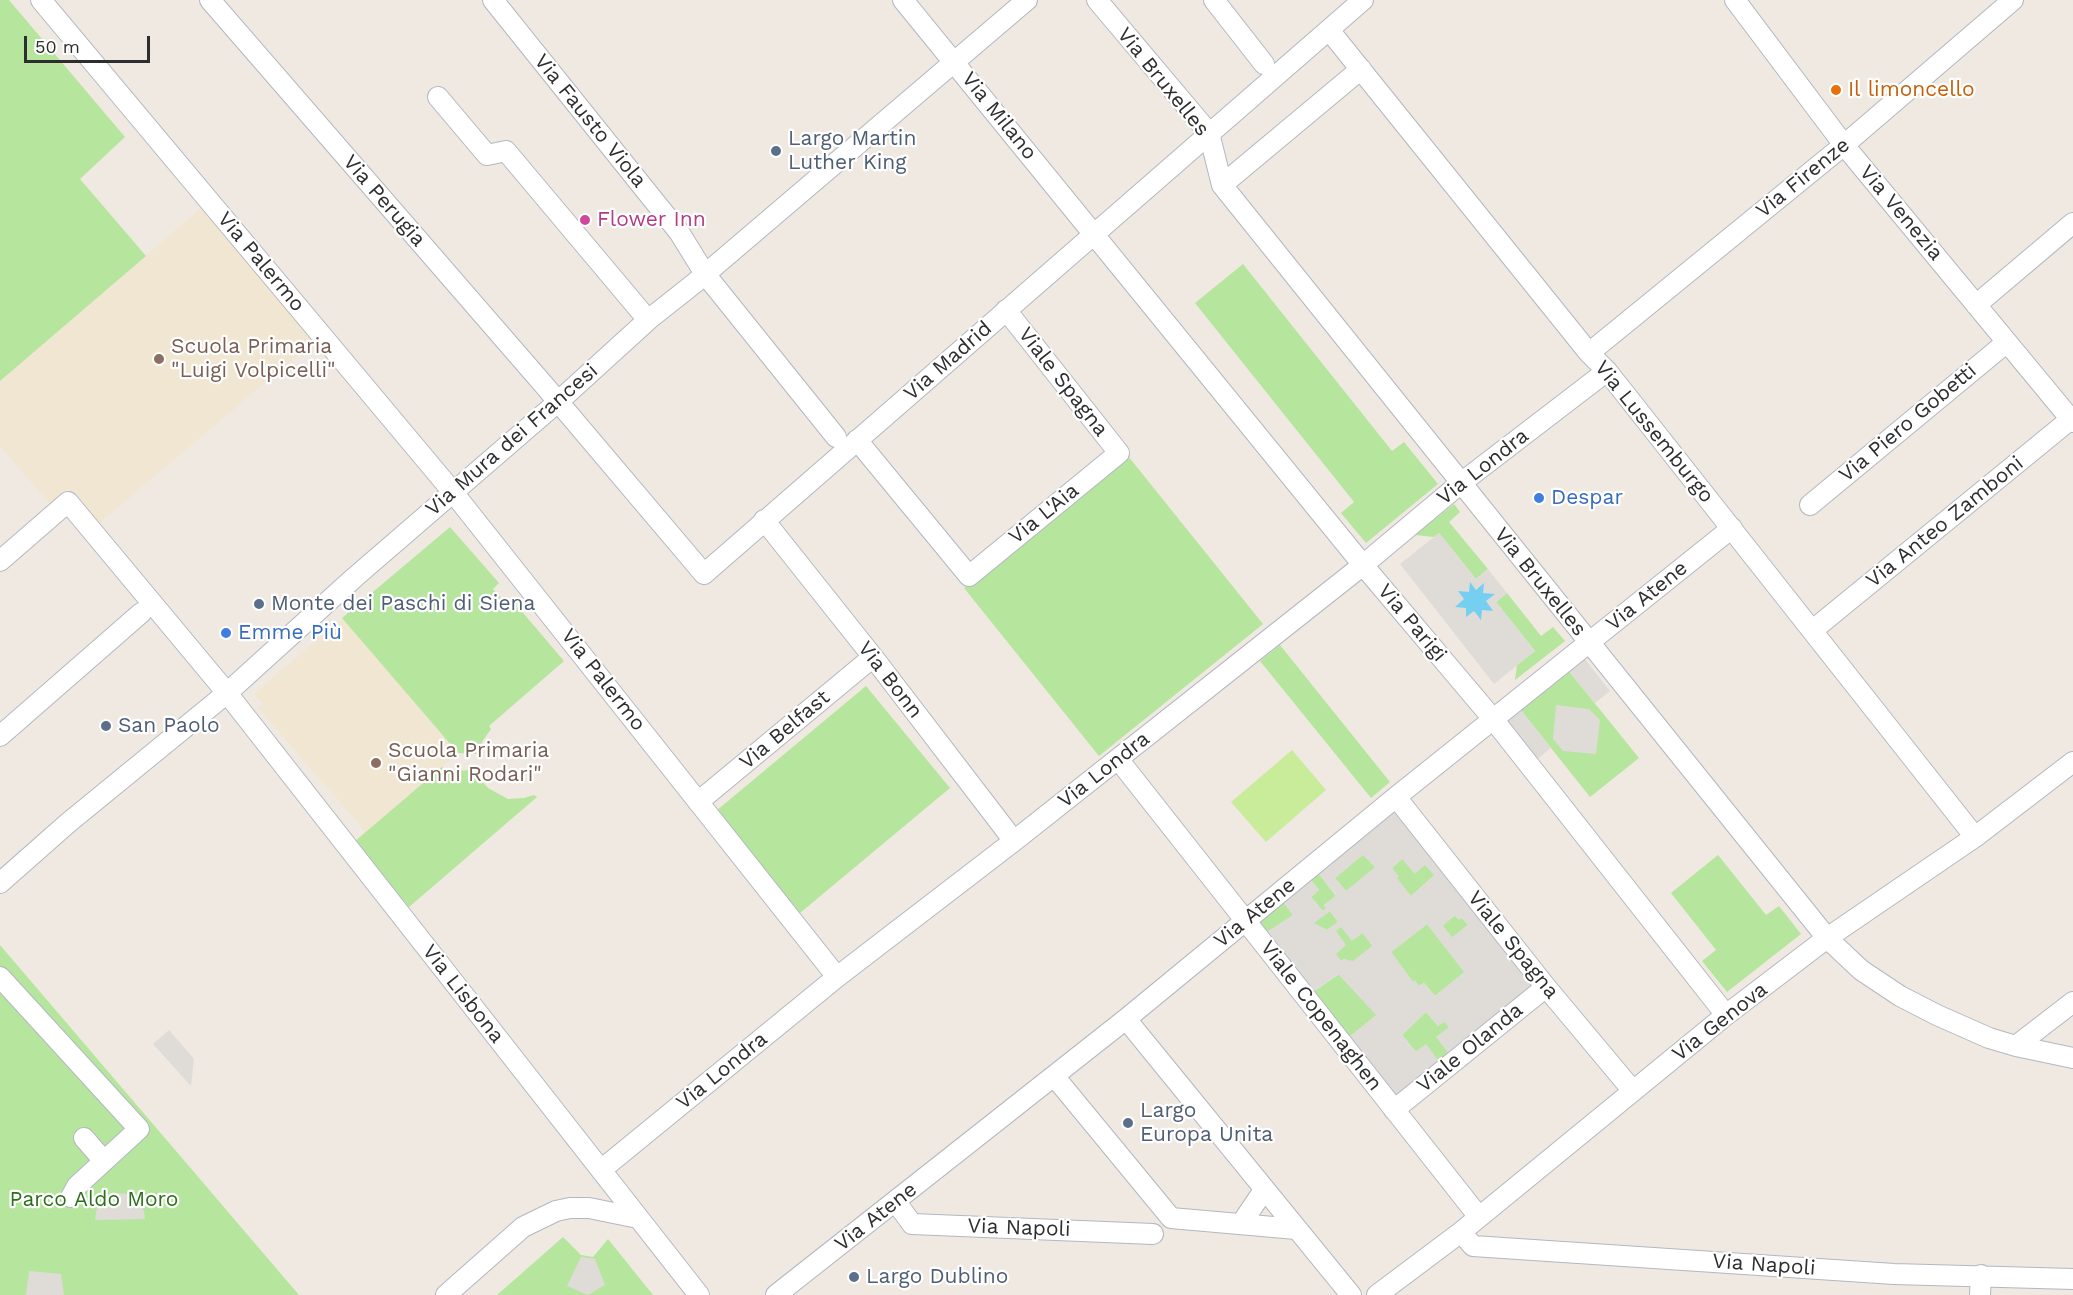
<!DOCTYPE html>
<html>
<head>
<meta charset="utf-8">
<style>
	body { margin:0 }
	#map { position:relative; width:2073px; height:1295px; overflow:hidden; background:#efe9e1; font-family:"Work Sans",sans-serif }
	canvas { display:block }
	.scale { position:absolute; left:24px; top:36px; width:126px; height:27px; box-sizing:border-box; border:3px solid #2e2e2e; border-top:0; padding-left:8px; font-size:18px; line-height:21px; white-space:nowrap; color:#2e2e2e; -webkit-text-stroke:4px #fff; paint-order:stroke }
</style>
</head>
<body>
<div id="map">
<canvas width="2073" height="1295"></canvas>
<div class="scale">50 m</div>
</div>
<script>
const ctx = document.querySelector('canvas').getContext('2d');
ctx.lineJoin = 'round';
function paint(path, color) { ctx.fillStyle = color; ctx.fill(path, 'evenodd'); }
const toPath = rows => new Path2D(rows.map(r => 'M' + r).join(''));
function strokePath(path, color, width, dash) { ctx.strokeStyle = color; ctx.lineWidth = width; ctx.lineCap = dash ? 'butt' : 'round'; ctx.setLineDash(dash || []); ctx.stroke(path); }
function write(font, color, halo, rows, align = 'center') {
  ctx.font = font + ' "Work Sans",sans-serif'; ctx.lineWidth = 4.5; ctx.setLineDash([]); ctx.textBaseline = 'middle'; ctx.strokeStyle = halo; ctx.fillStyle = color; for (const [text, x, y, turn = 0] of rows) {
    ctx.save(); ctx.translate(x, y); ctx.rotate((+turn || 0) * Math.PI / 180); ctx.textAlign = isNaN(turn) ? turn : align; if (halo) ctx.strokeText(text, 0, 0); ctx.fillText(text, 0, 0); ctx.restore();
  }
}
paint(toPath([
	[206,204,318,338,98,524,69,488,50,504,0,446,0,381],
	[342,618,458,753,442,767,451,772,477,769,481,780,488,788,508,799,524,798,534,795,537,797,409,907,353,843,365,831,258,708,263,704,254,694]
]), '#f0e6d1');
paint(toPath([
	[0,0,9,0,125,137,80,179,146,256,0,381],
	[1243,264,1392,451,1404,442,1438,484,1366,543,1341,513,1354,502,1195,303],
	[1128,456,1263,624,1099,756,964,588],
	[1454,504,1460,512,1449,522,1488,569,1476,579,1439,533,1434,537,1415,535],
	[450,527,499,583,493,589,507,605,513,601,564,661,489,726,491,729,482,742,478,754,458,753,342,618],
	[1507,593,1541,636,1553,627,1565,641,1515,680,1517,665,1535,651,1496,602],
	[1280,645,1390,782,1371,798,1260,661],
	[1568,670,1639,758,1590,797,1520,709],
	[866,686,950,788,800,913,716,811],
	[442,767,451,772,477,769,481,780,488,788,508,799,524,798,534,795,537,797,409,907,353,843],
	[1363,854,1376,868,1346,891,1335,878],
	[1718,855,1766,915,1779,906,1801,934,1727,992,1702,961,1716,950,1671,893],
	[1402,859,1425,865,1435,875,1411,896,1396,878,1392,868],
	[1319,874,1336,896,1324,905,1326,908,1323,911,1311,897,1319,890,1311,880],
	[1283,901,1293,915,1262,936,1255,927],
	[1330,911,1338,922,1327,930,1313,923],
	[1455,915,1462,918,1468,925,1452,938,1442,926],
	[1427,924,1465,972,1435,996,1424,983,1419,986,1413,982,1391,952],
	[1341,927,1362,932,1373,946,1353,962,1344,959,1341,961,1335,954,1335,931],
	[0,945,299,1295,0,1295],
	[1339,974,1377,1015,1348,1038,1312,993],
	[1426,1012,1438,1026,1444,1021,1449,1027,1448,1053,1439,1060,1416,1052,1402,1035],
	[563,1237,581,1255,593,1257,608,1239,653,1295,497,1295]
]), '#b6e59e');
paint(toPath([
	[1292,750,1326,790,1266,842,1231,802]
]), '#c9ec9a');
paint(toPath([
	[1439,533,1476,579,1488,569,1507,593,1496,602,1535,651,1494,684,1400,564],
	[1584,658,1610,691,1595,703,1568,670],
	[1556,705,1589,709,1600,720,1596,754,1563,751,1553,739],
	[1520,709,1551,748,1535,761,1504,721],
	[1396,797,1546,987,1394,1110,1245,920],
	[1363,855,1375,867,1346,891,1335,878],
	[1402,859,1415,874,1425,865,1434,875,1411,896,1397,878,1399,876,1392,868],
	[1319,874,1336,895,1324,906,1326,908,1323,911,1311,897,1319,890,1311,881],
	[1282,901,1293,915,1262,935,1255,927],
	[1330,911,1338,922,1327,930,1314,923],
	[1454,915,1459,920,1462,918,1468,925,1452,937,1443,926],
	[1427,924,1464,972,1435,996,1424,983,1419,986,1415,980,1413,982,1391,952],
	[1341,927,1352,941,1363,933,1372,946,1353,961,1344,959,1341,961,1336,954,1346,945,1336,931],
	[1338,974,1376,1015,1348,1038,1312,993],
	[1426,1012,1438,1026,1444,1022,1449,1027,1436,1037,1448,1053,1438,1060,1426,1044,1415,1052,1402,1035],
	[169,1030,194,1059,191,1086,153,1044],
	[118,1193,126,1194,134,1198,144,1211,145,1219,95,1220,97,1207,102,1200,110,1195],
	[581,1257,595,1259,605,1285,588,1295,567,1286],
	[29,1271,61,1274,64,1295,26,1295]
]), '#dfdcd8');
paint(toPath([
	[1470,582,1476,590,1484,583,1483,593,1495,594,1486,601,1493,611,1482,610,1481,620,1474,611,1466,617,1466,608,1455,607,1464,599,1458,591,1469,592]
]), '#75cff0');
const minor = toPath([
	[41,0,452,491,837,977],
	[210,0,544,385,704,574,1363,0],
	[493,0,679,232,705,274,836,437],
	[903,0,1363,565,1493,719,1726,1015],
	[1097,0,1209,133,1222,185,1827,938,1861,970,1900,996,1937,1015,1989,1038,2016,1046,2073,1058],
	[1214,0,1264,64],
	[1735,0,1844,145,2073,422],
	[1329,30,1589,353,1607,371,1975,837],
	[438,97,487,155,506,151,648,320],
	[1222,185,1361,69],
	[1976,305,2073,223],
	[1589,353,1844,145,2013,0],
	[857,440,969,576,1119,453,1006,310],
	[1810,505,2007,342],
	[764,520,873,657,1014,841],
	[0,561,68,502,227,693,699,1295],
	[1819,625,2071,419],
	[0,736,141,613],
	[1118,759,1479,1217],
	[1396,797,1546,987,1633,1091],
	[698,802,873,657],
	[0,883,68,823,227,693,355,577,559,401,648,320,696,282,1027,0],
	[0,977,139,1129,77,1186,71,1197],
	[1126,1019,1351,1295],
	[2016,1046,2073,1002],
	[1054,1076,1171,1218,1296,1229],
	[1394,1110,1546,987],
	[84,1138,104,1161],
	[601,1170,837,977,1014,841,1363,565,1461,483,1607,371],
	[896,1202,912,1224,1153,1234],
	[1241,1224,1264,1190],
	[1461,1232,1473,1246,1894,1274,2073,1279],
	[446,1295,523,1227,556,1211,570,1208,589,1208,638,1218],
	[776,1295,1126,1019,1396,797,1732,528],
	[1377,1295,1461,1232,1726,1015,1827,938,1975,837,2073,762],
	[1980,1295,1981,1275]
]);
strokePath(minor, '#b4b7c1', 22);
strokePath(minor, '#fff', 20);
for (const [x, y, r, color] of [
	[1836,90,6,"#e8710a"],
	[776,151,6,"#5c6f8a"],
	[585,220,6,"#d1479c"],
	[159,359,6,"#8d6e63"],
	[1539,498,6,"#3f7fe0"],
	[259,604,6,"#5c6f8a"],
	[226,633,6,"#3f7fe0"],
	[106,726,6,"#5c6f8a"],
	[376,763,6,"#8d6e63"],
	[1128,1123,6,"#5c6f8a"],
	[854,1277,6,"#5c6f8a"]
]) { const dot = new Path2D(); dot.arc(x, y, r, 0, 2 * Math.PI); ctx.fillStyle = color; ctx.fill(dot); strokePath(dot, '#fff', 2); }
write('21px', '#2e2e2e', '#fff', [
	["Via Bruxelles",1163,82,51],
	["Via Milano",999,116,51],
	["Via Fausto Viola",590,121,51],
	["Via Firenze",1803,178,-39],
	["Via Perugia",384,201,49],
	["Via Venezia",1901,213,50],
	["Via Palermo",261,262,50],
	["Via Madrid",948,361,-41],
	["Viale Spagna",1063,382,52],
	["Via Piero Gobetti",1908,423,-40],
	["Via Lussemburgo",1654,432,51],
	["Via Mura dei Francesi",512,440,-41],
	["Via Londra",1483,467,-38],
	["Via L'Aia",1044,514,-39],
	["Via Anteo Zamboni",1945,522,-39],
	["Via Bruxelles",1540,582,51],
	["Via Atene",1647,596,-39],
	["Via Parigi",1412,623,50],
	["Via Palermo",603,680,52],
	["Via Bonn",890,680,52],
	["Via Belfast",785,730,-40],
	["Via Londra",1104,770,-38],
	["Via Atene",1255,913,-39],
	["Viale Spagna",1513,945,51],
	["Via Lisbona",463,994,52],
	["Viale Copenaghen",1321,1016,52],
	["Via Genova",1720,1022,-38],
	["Viale Olanda",1470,1048,-39],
	["Via Londra",722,1071,-39],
	["Via Atene",876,1217,-38],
	["Via Napoli",1019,1228,2],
	["Via Napoli",1764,1265,4]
]);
write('21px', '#c56008', '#fff', [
	["Il limoncello",1848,90]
], 'left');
write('21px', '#4e5e75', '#fff', [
	["Largo Martin",788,139],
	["Luther King",788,163],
	["Monte dei Paschi di Siena",271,604],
	["San Paolo",118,726],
	["Largo",1140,1111],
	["Europa Unita",1140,1135],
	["Largo Dublino",866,1277]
], 'left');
write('21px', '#b23c85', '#fff', [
	["Flower Inn",597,220]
], 'left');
write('21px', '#785e54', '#fff', [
	["Scuola Primaria",171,347],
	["\"Luigi Volpicelli\"",171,371],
	["Scuola Primaria",388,751],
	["\"Gianni Rodari\"",388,775]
], 'left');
write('21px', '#366cbe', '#fff', [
	["Despar",1551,498],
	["Emme Più",238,633]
], 'left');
write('21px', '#2c6e1b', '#fff', [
	["Parco Aldo Moro",94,1200]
]);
</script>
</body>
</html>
